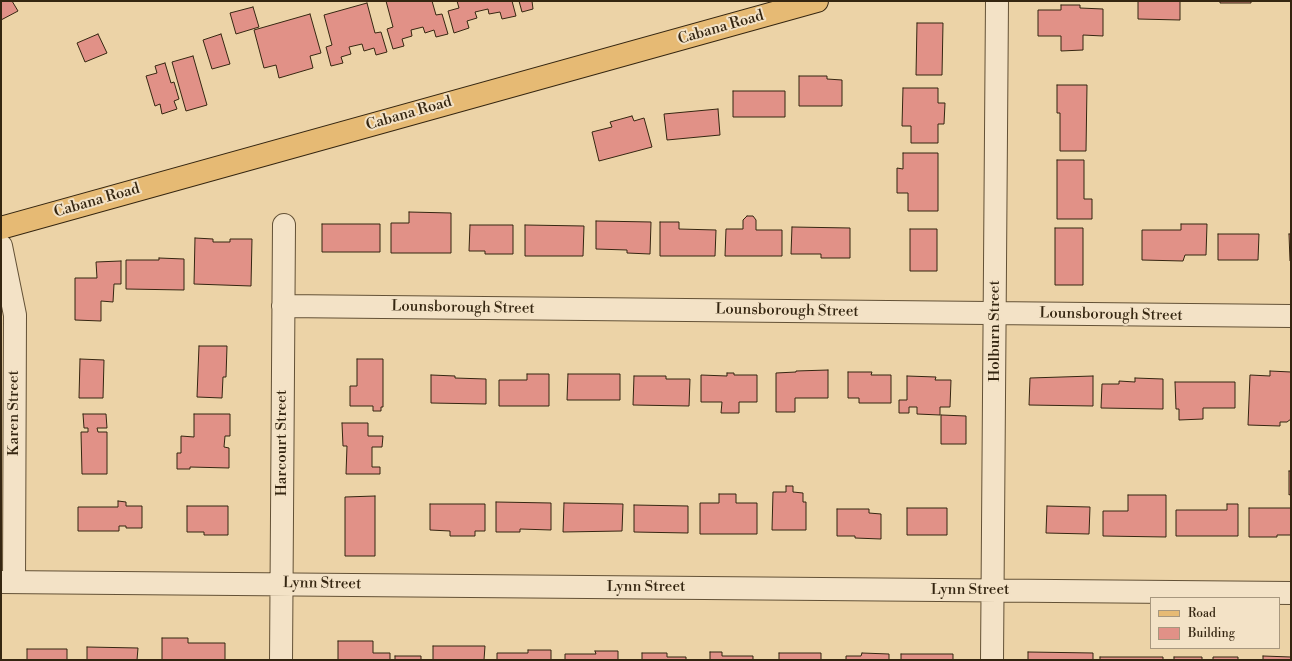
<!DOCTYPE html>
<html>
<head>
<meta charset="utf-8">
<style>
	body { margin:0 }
	#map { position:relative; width:1292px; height:661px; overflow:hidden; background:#ecd3a7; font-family:"Libre Bodoni",serif }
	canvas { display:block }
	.frame { position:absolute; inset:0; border:2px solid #352611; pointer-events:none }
	.legend { position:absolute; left:1150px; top:597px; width:130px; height:52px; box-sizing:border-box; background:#f3e2c6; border:1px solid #a7977e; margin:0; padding:5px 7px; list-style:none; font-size:12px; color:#352611 }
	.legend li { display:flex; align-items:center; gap:8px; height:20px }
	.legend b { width:20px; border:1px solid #a7977e }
</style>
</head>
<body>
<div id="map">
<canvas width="1292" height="661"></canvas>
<div class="frame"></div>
<ul class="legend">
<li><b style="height:5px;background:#e6ba74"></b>Road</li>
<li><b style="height:11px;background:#e19187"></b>Building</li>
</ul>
</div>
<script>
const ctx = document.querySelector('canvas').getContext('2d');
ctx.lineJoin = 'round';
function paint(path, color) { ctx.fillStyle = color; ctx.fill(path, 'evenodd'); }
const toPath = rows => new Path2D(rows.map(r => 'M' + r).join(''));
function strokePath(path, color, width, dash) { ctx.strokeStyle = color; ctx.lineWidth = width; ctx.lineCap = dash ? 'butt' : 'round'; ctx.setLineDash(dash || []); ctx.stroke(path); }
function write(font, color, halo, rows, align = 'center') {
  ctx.font = font + ' "Libre Bodoni",serif'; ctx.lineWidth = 4; ctx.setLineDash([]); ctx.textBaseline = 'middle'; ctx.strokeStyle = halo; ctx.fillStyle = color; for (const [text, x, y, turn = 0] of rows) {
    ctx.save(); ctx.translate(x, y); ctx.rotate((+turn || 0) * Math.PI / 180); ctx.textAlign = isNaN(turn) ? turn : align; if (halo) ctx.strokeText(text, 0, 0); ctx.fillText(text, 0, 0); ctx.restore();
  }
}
const building = toPath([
	[1,1,12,1,18,11,1,20,1,1],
	[386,1,432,1,436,15,442,14,448,34,436,37,434,30,425,33,423,27,411,30,412,36,402,39,404,46,393,49,387,29,393,27,386,1],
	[457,1,512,1,516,16,502,19,500,12,489,14,488,9,475,12,477,18,467,21,469,28,454,33,448,11,459,8,457,1],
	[519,1,532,1,533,9,522,12,519,1],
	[1138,1,1180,1,1180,20,1138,19,1138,1],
	[1220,1,1251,1,1251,3,1220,3,1220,1],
	[367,3,375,33,381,32,387,52,376,55,374,48,364,51,362,44,349,47,351,54,341,57,343,63,331,66,326,47,332,45,324,15,367,3],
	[1061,5,1080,5,1080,8,1103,9,1103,36,1083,35,1083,50,1061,51,1061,36,1038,36,1038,10,1061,10,1061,5],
	[253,7,259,27,236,34,230,13,253,7],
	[310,14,321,53,310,56,313,68,279,78,276,65,264,68,254,30,310,14],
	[917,23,943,23,942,75,916,75,917,23],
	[98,34,107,53,85,62,77,43,98,34],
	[221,34,230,64,212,69,203,40,221,34],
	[193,56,207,105,186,111,172,62,193,56],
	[165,63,171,83,174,82,179,99,174,101,177,109,162,114,160,104,155,106,146,76,157,73,155,66,165,63],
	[799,76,827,76,827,79,842,80,842,106,799,106,799,76],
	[1057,85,1087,85,1086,151,1060,151,1060,113,1057,113,1057,85],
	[903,88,938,88,938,103,945,103,944,124,938,124,938,143,911,143,911,126,902,126,903,88],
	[733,91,785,91,785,117,733,117,733,91],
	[718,109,720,135,667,140,664,114,718,109],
	[632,116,634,121,644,118,652,147,599,161,592,132,612,127,610,122,632,116],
	[903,153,938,153,938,211,908,211,908,193,897,193,897,168,903,169,903,153],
	[1057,160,1084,160,1084,199,1092,199,1092,219,1057,219,1057,160],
	[409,212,451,213,451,253,391,253,391,223,409,223,409,212],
	[747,216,753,216,756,220,756,230,782,230,782,256,725,256,726,229,743,229,743,220,747,216],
	[596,221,651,222,650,254,627,253,627,250,596,249,596,221],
	[660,222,679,222,679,229,716,230,715,256,660,256,660,222],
	[322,224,380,224,380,252,322,252,322,224],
	[1181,224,1207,224,1206,255,1185,255,1183,261,1142,260,1142,230,1181,230,1181,224],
	[470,225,513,225,513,254,485,254,485,251,469,251,470,225],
	[525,225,584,226,583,256,525,256,525,225],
	[792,227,850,228,850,258,821,258,821,254,791,254,792,227],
	[1055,228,1083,228,1083,285,1055,285,1055,228],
	[910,229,937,229,937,271,910,271,910,229],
	[1218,234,1259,234,1258,260,1218,260,1218,234],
	[1289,234,1291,234,1291,261,1290,261,1289,234],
	[195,238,213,239,213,242,230,242,230,239,252,239,251,286,194,284,195,238],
	[159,258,184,259,184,290,126,289,126,260,159,260,159,258],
	[121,261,121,284,114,284,113,302,101,301,101,321,75,320,75,278,97,278,96,262,121,261],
	[199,346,227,346,226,377,223,377,222,398,197,397,199,346],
	[80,359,104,360,103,398,79,398,80,359],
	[357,359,383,359,383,407,381,407,381,411,373,411,373,406,350,406,350,386,357,386,357,359],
	[828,370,828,398,795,398,795,412,776,412,776,373,796,372,796,371,828,370],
	[1270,371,1291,372,1291,419,1287,422,1280,422,1280,426,1248,425,1250,375,1270,376,1270,371],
	[848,372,872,372,871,375,891,375,891,403,859,403,859,398,848,398,848,372],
	[727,373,734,373,734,375,757,375,757,402,739,402,739,413,721,413,722,402,701,402,701,375,727,376,727,373],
	[527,374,549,374,549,406,499,406,499,380,527,380,527,374],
	[568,374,620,374,620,400,567,400,568,374],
	[431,375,455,376,455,378,486,379,486,404,431,403,431,375],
	[634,376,666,376,666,379,690,379,689,406,633,405,634,376],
	[907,376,936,377,935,380,951,380,950,407,940,407,940,415,917,414,917,407,909,407,909,413,899,413,899,400,907,400,907,376],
	[1093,376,1093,406,1029,405,1030,378,1093,376],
	[1135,378,1163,379,1163,409,1101,408,1102,384,1119,384,1119,381,1135,382,1135,378],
	[1175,382,1235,382,1235,408,1203,408,1203,419,1179,420,1179,409,1176,409,1175,382],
	[83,414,106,414,107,428,97,428,98,432,107,432,107,474,82,474,81,432,88,432,88,428,84,428,83,414],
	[194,414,230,414,230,436,225,436,224,447,229,448,229,468,190,467,190,469,177,469,177,453,181,453,181,436,194,437,194,414],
	[941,415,966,416,966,444,941,444,941,415],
	[342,423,368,423,368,436,383,436,382,447,372,447,372,467,380,467,380,474,346,474,347,446,343,446,342,423],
	[1289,471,1291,471,1291,494,1289,495,1289,471],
	[786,486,793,486,793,492,803,493,803,502,806,502,806,530,772,530,773,492,786,492,786,486],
	[719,494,736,494,736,503,757,503,757,534,700,534,700,503,719,503,719,494],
	[1128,495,1166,495,1166,537,1103,536,1103,511,1128,511,1128,495],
	[375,496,375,556,345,556,345,497,375,496],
	[118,501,126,502,126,506,142,506,142,528,126,528,126,526,119,526,119,531,78,531,78,507,118,507,118,501],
	[496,502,551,503,551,530,520,529,520,532,496,532,496,502],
	[564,503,623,504,622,531,563,532,564,503],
	[430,504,485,504,485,531,475,531,475,536,450,536,450,531,430,530,430,504],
	[1227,504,1238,504,1238,536,1176,536,1176,510,1227,510,1227,504],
	[634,505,688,506,688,533,634,532,634,505],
	[187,506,228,506,228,535,204,535,204,532,187,532,187,506],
	[1047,506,1090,507,1089,534,1046,533,1047,506],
	[907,508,947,508,947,535,907,535,907,508],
	[1249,508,1291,508,1291,535,1277,535,1277,537,1249,537,1249,508],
	[837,509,869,509,869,513,881,514,881,539,855,538,855,536,837,536,837,509],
	[162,638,188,638,188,643,225,643,225,660,162,660,162,638],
	[338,641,373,641,373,653,390,653,390,660,338,660,338,641],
	[433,646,485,646,484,660,433,660,433,646],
	[87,647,138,648,137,660,87,660,87,647],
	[27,649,67,649,67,660,27,660,27,649],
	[528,650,551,650,551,660,497,660,497,653,528,653,528,650],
	[595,651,618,651,618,660,565,660,565,654,596,654,595,651],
	[710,652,722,652,722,656,753,656,753,660,710,660,710,652],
	[1028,652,1093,653,1093,660,1028,660,1028,652],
	[642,653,667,653,667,657,686,657,686,660,642,660,642,653],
	[779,653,821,653,821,660,779,660,779,653],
	[862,653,889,654,889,660,846,660,846,656,861,656,862,653],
	[901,654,953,654,953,660,901,660,901,654],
	[395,656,421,656,421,660,395,660,395,656],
	[1263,656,1291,657,1291,660,1263,660,1263,656],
	[1100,657,1163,657,1163,660,1100,660,1100,657],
	[1174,657,1202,657,1202,660,1213,660,1213,657,1238,657,1238,660,1174,660,1174,657]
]);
paint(building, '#e19187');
strokePath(building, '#352611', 1);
const minor = toPath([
	[1,246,15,315,14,582],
	[283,306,1291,316],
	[1,582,1291,593],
	[281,660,284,225],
	[992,660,997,1]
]);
const major = toPath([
	[1,228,817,1]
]);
strokePath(minor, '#635136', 24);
strokePath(major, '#352611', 24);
strokePath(minor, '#f3e2c6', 22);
strokePath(major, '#e6ba74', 22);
write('15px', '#352611', '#f3e2c6', [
	["Cabana Road",721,28,-16],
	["Cabana Road",409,114,-16],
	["Cabana Road",97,201,-16],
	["Lounsborough Street",463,308,1],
	["Lounsborough Street",787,311,1],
	["Lounsborough Street",1111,315,1],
	["Holburn Street",995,331,-90],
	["Karen Street",14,413,-90],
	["Harcourt Street",282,443,-90],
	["Lynn Street",322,584,1],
	["Lynn Street",646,587],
	["Lynn Street",970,590]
]);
</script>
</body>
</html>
